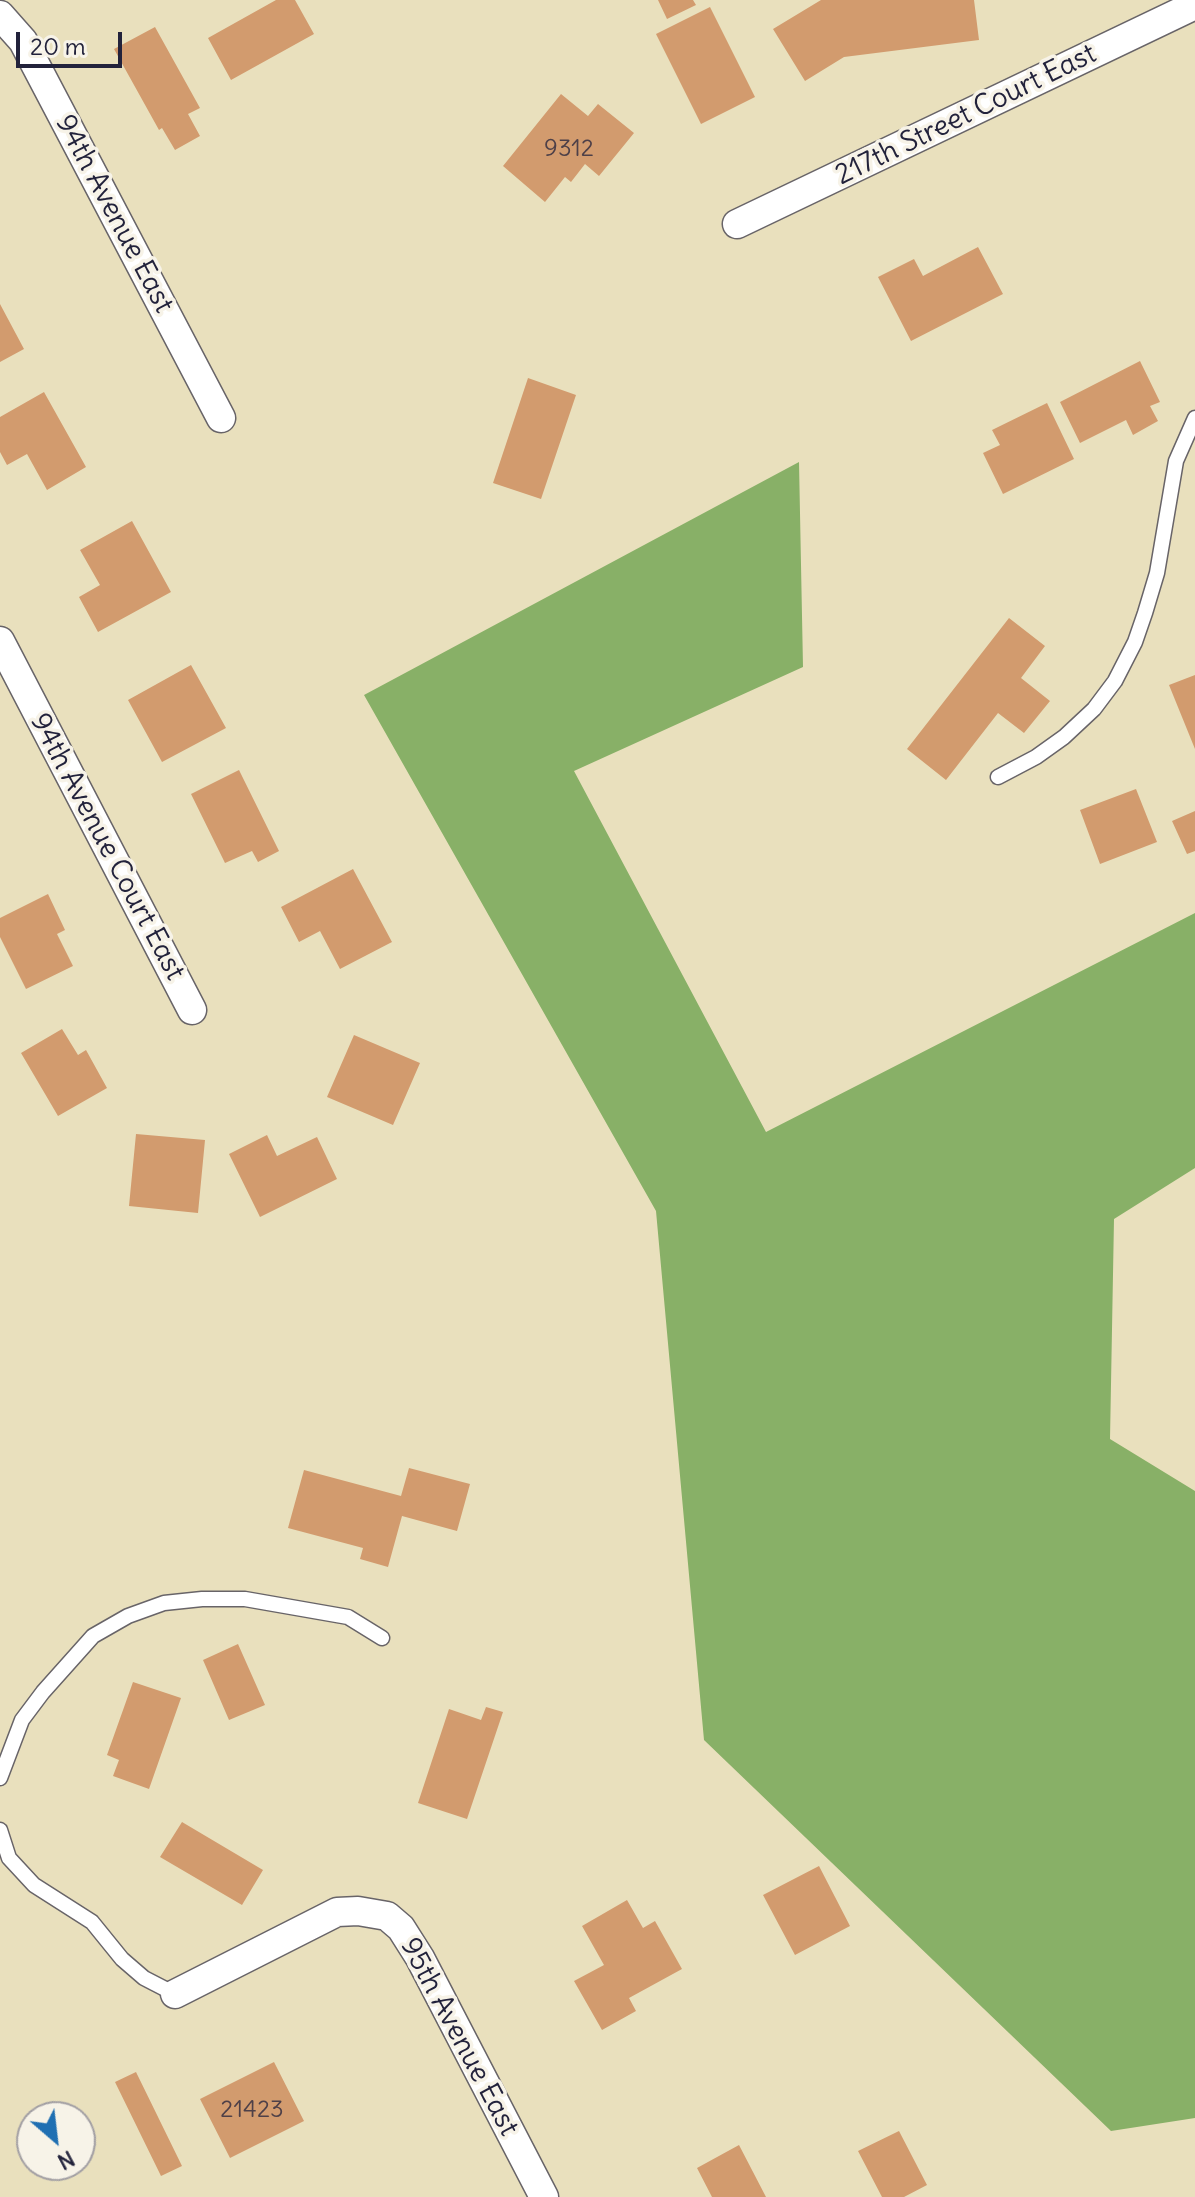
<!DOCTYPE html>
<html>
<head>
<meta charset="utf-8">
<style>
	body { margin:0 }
	#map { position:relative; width:1195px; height:2197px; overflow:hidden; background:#e9e0bd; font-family:Delius,sans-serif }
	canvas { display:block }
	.north { position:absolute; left:16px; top:2101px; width:80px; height:80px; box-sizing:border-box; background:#f7f3e8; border:2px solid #a29fa3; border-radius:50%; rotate:152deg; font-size:22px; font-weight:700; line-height:32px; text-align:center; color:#22223b }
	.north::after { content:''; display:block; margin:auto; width:28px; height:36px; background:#1f6fb2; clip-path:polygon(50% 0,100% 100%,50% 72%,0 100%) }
	.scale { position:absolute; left:16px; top:32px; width:106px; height:36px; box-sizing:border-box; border:4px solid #22223b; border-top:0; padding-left:10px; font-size:24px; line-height:28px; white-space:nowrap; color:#22223b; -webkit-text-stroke:6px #f7f3e8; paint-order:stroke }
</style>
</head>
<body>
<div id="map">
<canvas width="1195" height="2197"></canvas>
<div class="north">N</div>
<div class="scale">20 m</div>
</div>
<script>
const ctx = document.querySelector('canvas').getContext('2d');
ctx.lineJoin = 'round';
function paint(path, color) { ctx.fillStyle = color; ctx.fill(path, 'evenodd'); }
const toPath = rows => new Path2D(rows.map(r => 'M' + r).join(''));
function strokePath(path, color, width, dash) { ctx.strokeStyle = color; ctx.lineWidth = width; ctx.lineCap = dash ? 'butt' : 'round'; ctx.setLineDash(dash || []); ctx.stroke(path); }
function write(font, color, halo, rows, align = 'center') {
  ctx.font = font + ' Delius,sans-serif'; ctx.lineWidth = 7; ctx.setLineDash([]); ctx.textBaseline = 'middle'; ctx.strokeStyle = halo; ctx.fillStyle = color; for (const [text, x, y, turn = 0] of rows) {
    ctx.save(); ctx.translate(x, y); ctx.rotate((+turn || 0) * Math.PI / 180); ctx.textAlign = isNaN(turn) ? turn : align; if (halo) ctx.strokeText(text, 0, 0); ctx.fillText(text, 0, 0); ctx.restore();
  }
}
paint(toPath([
	[799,462,803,667,574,771,766,1132,1195,913,1195,1168,1114,1219,1110,1439,1195,1491,1195,2118,1111,2131,704,1740,656,1211,364,695]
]), '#88b067');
paint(toPath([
	[276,0,295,0,314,34,231,80,208,38],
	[658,0,693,0,696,5,667,19],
	[821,0,974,0,979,40,844,57,805,81,773,29],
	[710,7,755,97,701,124,656,34],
	[155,27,200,108,188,114,200,136,175,150,162,128,159,130,114,49],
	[561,94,588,116,598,104,634,133,599,176,585,164,571,182,565,177,545,202,503,166],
	[978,247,1003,294,911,341,878,277,914,259,923,276],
	[0,304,24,349,0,362],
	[1140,361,1160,402,1150,406,1158,421,1133,435,1126,420,1080,443,1060,402],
	[528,378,576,395,541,499,493,483],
	[44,392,86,467,47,490,27,454,7,465,0,452,0,417],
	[1047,403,1074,459,1003,494,983,453,1000,445,992,430],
	[132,521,171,592,98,632,79,597,100,585,80,550],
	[1009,618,1045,646,1021,678,1050,701,1024,733,998,713,946,780,907,749],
	[191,665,226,728,162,762,128,700],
	[1195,675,1195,749,1169,685],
	[239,770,279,851,258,862,252,851,225,863,191,794],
	[1136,789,1157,842,1100,864,1080,810],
	[1195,811,1195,851,1187,854,1172,821],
	[353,869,392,942,340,969,320,931,299,942,281,907],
	[48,894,65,930,57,934,73,966,26,989,0,937,0,918],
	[62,1029,78,1055,86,1050,107,1088,58,1116,21,1053],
	[354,1035,420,1063,393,1125,327,1097],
	[136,1134,205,1140,198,1213,129,1206],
	[267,1135,277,1156,317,1137,337,1179,260,1217,229,1154],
	[409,1468,470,1484,457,1531,402,1516,388,1567,360,1559,363,1548,288,1528,304,1470,401,1496],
	[238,1644,265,1705,229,1720,203,1660],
	[133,1682,181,1698,149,1789,113,1776,119,1760,107,1755],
	[486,1707,503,1712,467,1819,418,1803,449,1709,481,1720],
	[182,1822,263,1870,242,1905,160,1857],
	[819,1866,850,1926,795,1955,763,1895],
	[627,1900,643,1928,655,1921,682,1969,629,1998,636,2011,602,2030,574,1981,604,1965,582,1926],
	[274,2062,304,2121,230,2158,200,2099],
	[136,2072,182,2166,161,2176,115,2082],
	[899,2131,927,2185,904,2197,882,2197,858,2151],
	[739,2145,766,2197,712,2197,697,2168]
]), '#d29b6e');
const lane = toPath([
	[998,777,1036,757,1064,737,1094,709,1115,681,1135,642,1145,613,1157,573,1176,461,1195,418],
	[0,1778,22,1720,43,1692,93,1636,128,1616,164,1603,202,1599,245,1599,348,1617,382,1638],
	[0,1830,9,1858,34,1885,92,1922,122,1959,144,1978,175,1994]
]);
const street = toPath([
	[0,15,23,41,221,418],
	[737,224,1195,5],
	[0,641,192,1010],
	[175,1994,337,1912,358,1911,387,1916,401,1928,420,1958,544,2197]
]);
strokePath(lane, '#686468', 17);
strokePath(street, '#686468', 31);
strokePath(lane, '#fff', 14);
strokePath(street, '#fff', 28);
write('24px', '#4e4048', null, [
	["9312",569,149],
	["21423",252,2110]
]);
write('28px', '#22223b', '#f7f3e8', [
	["217th Street Court East",966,115,-26],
	["94th Avenue East",114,214,62],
	["94th Avenue Court East",107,847,62],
	["95th Avenue East",459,2037,62]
]);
</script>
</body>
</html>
